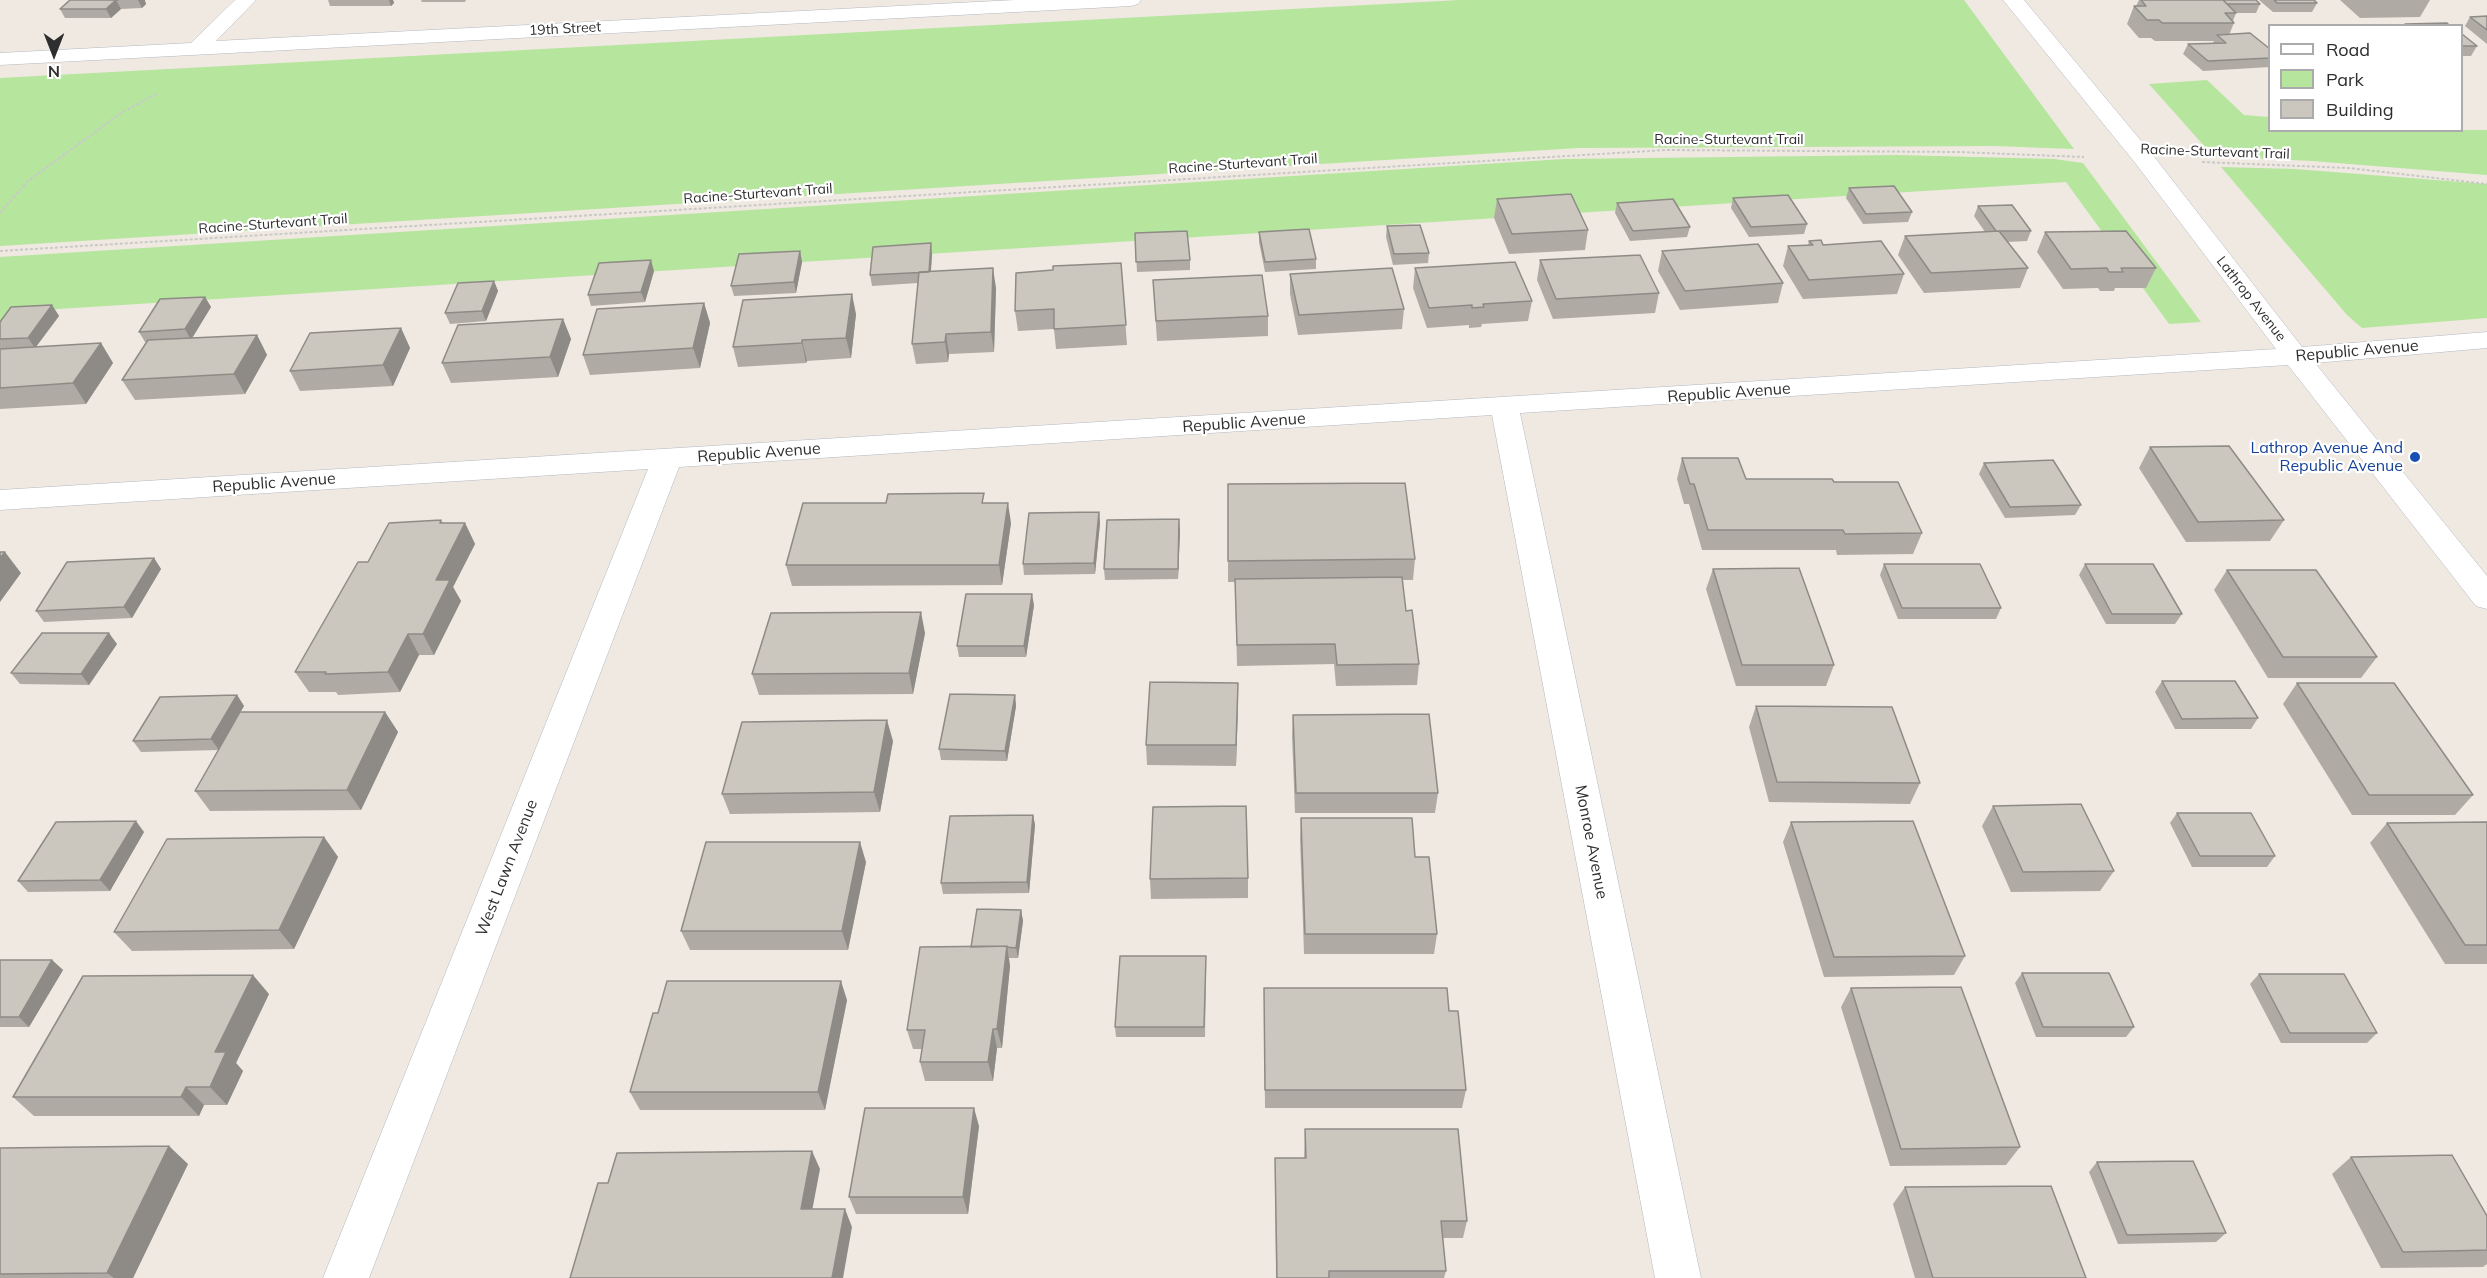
<!DOCTYPE html>
<html>
<head>
<meta charset="utf-8">
<style>
	body { margin:0 }
	#map { position:relative; width:2487px; height:1278px; overflow:hidden; background:#efe9e1; font-family:Mulish,sans-serif }
	canvas { display:block }
	.legend { position:absolute; left:2268px; top:24px; width:195px; height:108px; box-sizing:border-box; background:#fff; border:2px solid #ababab; margin:0; padding:8px 10px; list-style:none; font-size:18px; color:#2e2e2e }
	.legend li { display:flex; align-items:center; gap:12px; height:30px }
	.legend b { width:30px; border:2px solid #ababab }
	.north { position:absolute; left:24px; top:24px; width:60px; height:60px; -webkit-text-stroke:4px #fff; paint-order:stroke; rotate:180deg; font-size:16px; font-weight:700; line-height:24px; text-align:center; color:#2e2e2e }
	.north::after { content:''; display:block; margin:auto; width:21px; height:27px; background:#2e2e2e; clip-path:polygon(50% 0,100% 100%,50% 72%,0 100%) }
</style>
</head>
<body>
<div id="map">
<canvas width="2487" height="1278"></canvas>
<ul class="legend">
<li><b style="height:8px;background:#fff"></b>Road</li>
<li><b style="height:16px;background:#b6e59e"></b>Park</li>
<li><b style="height:16px;background:#cbc7bf"></b>Building</li>
</ul>
<div class="north">N</div>
</div>
<script>
const ctx = document.querySelector('canvas').getContext('2d');
ctx.lineJoin = 'round';
function paint(path, color) { ctx.fillStyle = color; ctx.fill(path, 'evenodd'); }
const toPath = rows => new Path2D(rows.map(r => 'M' + r).join(''));
function strokePath(path, color, width, dash) { ctx.strokeStyle = color; ctx.lineWidth = width; ctx.lineCap = dash ? 'butt' : 'round'; ctx.setLineDash(dash || []); ctx.stroke(path); }
function write(font, color, halo, rows, align = 'center') {
  ctx.font = font + ' Mulish,sans-serif'; ctx.lineWidth = 4.5; ctx.setLineDash([]); ctx.textBaseline = 'middle'; ctx.strokeStyle = halo; ctx.fillStyle = color; for (const [text, x, y, turn = 0] of rows) {
    ctx.save(); ctx.translate(x, y); ctx.rotate((+turn || 0) * Math.PI / 180); ctx.textAlign = isNaN(turn) ? turn : align; if (halo) ctx.strokeText(text, 0, 0); ctx.fillText(text, 0, 0); ctx.restore();
  }
}
paint(toPath([
	[1460,0,1964,0,2074,149,1994,146,1578,148,0,246,0,78],
	[2207,80,2244,115,2269,117,2270,130,2487,130,2487,175,2312,161,2213,156,2149,84],
	[1898,155,2054,159,2083,163,2201,322,2169,324,2066,182,11,312,0,327,0,257,1564,159],
	[2221,167,2295,169,2487,184,2487,318,2362,328,2347,315]
]), '#b6e59e');
const minor = toPath([
	[235,0,256,0,216,41,1015,0,1141,0,1138,4,1131,6,0,65,0,53,191,43,235,0],
	[2003,0,2024,0,2152,154,2302,347,2487,332,2487,348,2315,363,2487,576,2487,609,2476,606,2288,365,1520,413,1701,1278,1655,1278,1492,415,679,467,369,1278,323,1278,648,469,0,510,0,490,2276,349,2136,164,2003,0]
]);
strokePath(minor, '#b4b7c1', 1);
strokePath(toPath([
	[2202,162,2349,168,2487,184],
	[0,213,28,181,121,113,158,93],
	[0,251,1666,150,1959,152,2084,157]
]), '#c9c9c9', 2, [3, 2]);
paint(minor, '#fff');
paint(toPath([
	[70,0,145,0,145,1,146,4,142,8,121,9,111,18,65,18,60,9],
	[328,0,393,0,394,3,391,6,330,6],
	[421,0,466,0,465,2,422,2],
	[2139,0,2256,0,2260,4,2256,13,2236,13,2233,21,2234,23,2229,35,2270,49,2270,67,2203,71,2183,54,2188,44,2213,43,2214,41,2155,41,2151,38,2139,38,2127,24,2134,6,2136,6],
	[2259,0,2314,0,2317,3,2312,12,2273,12],
	[2340,0,2430,0,2420,17,2360,18],
	[2487,16,2487,44,2465,26,2470,17],
	[2462,34,2477,46,2471,56,2462,56],
	[1849,188,1912,212,1908,222,1863,224,1846,198],
	[1733,198,1807,224,1804,234,1749,237,1731,208],
	[1497,199,1588,230,1585,250,1509,254,1494,218],
	[1617,203,1690,227,1687,237,1630,241,1615,213],
	[1978,206,2031,231,2027,241,2007,242,2028,268,2020,288,1924,293,1898,255,1905,236,1985,232,1974,216],
	[1387,226,1429,253,1428,263,1393,265,1386,237],
	[1259,232,1316,259,1316,269,1265,272,1259,242],
	[2045,232,2156,268,2146,288,2115,288,2114,291,2100,291,2098,288,2063,289,2037,252],
	[1135,233,1190,260,1190,270,1137,272],
	[1809,241,1823,245,1904,274,1897,294,1803,299,1783,266,1788,246,1808,245],
	[800,251,802,262,796,293,734,296,731,286],
	[1662,251,1783,283,1778,303,1680,310,1658,271],
	[932,254,931,271,996,288,994,352,949,354,948,362,916,364,912,344,918,283,872,286,870,275],
	[1540,260,1659,293,1655,313,1553,319,1537,280],
	[1121,263,1127,345,1056,349,1054,329,1018,331,1015,311,1053,270],
	[1415,268,1532,301,1528,321,1482,324,1481,327,1469,328,1469,325,1427,328,1413,288],
	[654,271,645,302,591,306,588,295],
	[1290,274,1404,309,1402,329,1298,335,1290,294],
	[1153,280,1268,316,1268,336,1157,341],
	[494,281,498,291,486,321,450,324,445,313],
	[205,297,211,307,192,338,257,335,267,355,245,394,135,400,122,380,147,342,145,342,139,332],
	[704,303,710,323,700,368,590,375,583,355],
	[52,305,59,316,36,347,101,343,113,363,86,404,0,409,0,322],
	[856,314,851,358,807,361,806,363,738,367,733,347],
	[563,319,571,339,558,377,451,383,442,363],
	[401,328,410,348,393,386,300,391,290,371],
	[2150,447,2284,520,2270,541,2186,542,2139,468],
	[1682,458,1746,479,1834,482,1922,533,1913,554,1837,555,1836,550,1702,550,1689,504,1684,504,1677,479],
	[1984,463,2081,505,2075,515,2005,518,1979,474],
	[1228,484,1415,559,1413,580,1402,580,1406,611,1419,664,1417,685,1336,686,1334,664,1237,666,1235,582,1228,582],
	[985,503,1011,523,1002,585,792,586,786,565],
	[1099,512,1100,523,1095,574,1024,575,1023,564],
	[441,520,443,523,465,523,475,544,453,587,461,601,434,655,419,655,400,692,338,695,336,692,309,692,295,672,368,562],
	[1180,530,1178,579,1105,580,1104,569],
	[154,558,161,569,132,618,44,622,36,611],
	[1884,564,2001,608,1996,619,1898,619,1880,575],
	[2085,564,2182,614,2175,624,2106,624,2079,575],
	[1713,569,1834,665,1826,686,1736,686,1706,589],
	[2227,570,2377,657,2361,678,2268,678,2214,590],
	[1034,605,1026,657,959,657,957,646],
	[925,633,913,694,759,695,752,674],
	[117,644,89,685,20,684,11,673],
	[2162,681,2258,718,2251,729,2175,729,2155,692],
	[1238,683,1236,766,1147,765,1146,745],
	[2297,683,2473,795,2455,815,2352,815,2283,704],
	[237,695,244,706,240,712,385,712,398,732,361,810,210,811,195,791,219,750,141,752,133,741],
	[1015,695,1016,706,1007,761,941,760,939,749],
	[1756,706,1920,783,1910,804,1769,802,1749,727],
	[1293,715,1438,793,1435,813,1295,813,1292,735],
	[893,741,880,812,730,814,722,794],
	[1993,806,2114,871,2100,891,2011,892,1982,826],
	[2177,813,2275,856,2267,867,2192,867,2170,823],
	[1033,815,1035,825,1029,893,943,894,941,883],
	[1301,818,1415,857,1437,934,1434,954,1304,954,1300,838],
	[1791,822,1965,956,1954,975,1824,977,1783,842],
	[2487,822,2487,964,2445,964,2370,843,2387,823],
	[144,832,110,891,28,892,18,881],
	[324,837,338,857,294,949,132,951,114,932],
	[866,862,848,950,690,950,681,931],
	[1248,878,1248,898,1151,899,1150,879],
	[1021,910,1023,921,1018,958,1009,958,1010,966,1002,1048,997,1048,993,1081,925,1081,920,1062,922,1049,913,1049,907,1030,971,947],
	[0,960,52,960,63,970,29,1027,0,1027],
	[1206,967,1205,1037,1116,1037,1115,1027],
	[2022,973,2134,1027,2126,1037,2036,1037,2015,983],
	[2259,974,2377,1033,2367,1043,2281,1043,2250,984],
	[1264,988,1449,1011,1466,1090,1462,1108,1265,1108],
	[1851,988,2020,1147,2006,1165,1890,1166,1841,1007],
	[269,994,236,1063,243,1071,227,1105,204,1105,199,1116,34,1116,13,1097],
	[847,1000,825,1110,640,1110,630,1092,658,1013],
	[979,1126,968,1214,856,1214,849,1197],
	[1305,1129,1467,1221,1463,1238,1443,1238,1446,1271,1444,1278,1276,1278,1275,1158,1304,1158],
	[0,1148,188,1164,133,1278,0,1278],
	[2351,1157,2487,1216,2487,1264,2483,1267,2381,1268,2332,1174],
	[2097,1162,2226,1233,2216,1242,2118,1244,2089,1172],
	[1905,1187,2086,1278,1915,1278,1893,1204]
]), '#afaba4');
paint(toPath([
	[116,0,121,9,111,18,106,9],
	[138,0,145,0,145,1,146,4,142,8],
	[389,0,393,0,394,3,391,6],
	[931,243,932,254,930,283,929,272],
	[800,251,802,262,796,293,794,282],
	[651,260,654,271,645,302,641,292],
	[993,268,996,288,994,352,991,332],
	[494,281,498,291,486,321,482,311],
	[852,294,856,314,851,358,846,338],
	[205,297,211,307,191,340,185,329],
	[704,303,710,323,700,368,693,348],
	[52,305,59,316,35,348,28,338],
	[563,319,571,339,558,377,550,357],
	[401,328,410,348,393,386,383,365],
	[946,334,949,354,948,362,945,342],
	[257,335,267,355,245,394,234,374],
	[802,340,807,361,806,363,802,343],
	[101,343,113,363,86,404,73,383],
	[1008,503,1011,523,1002,585,999,565],
	[1099,512,1100,523,1095,574,1094,563],
	[1179,519,1180,530,1178,579,1178,569],
	[465,523,475,544,453,587,461,601,434,655,423,634,436,580],
	[5,552,21,573,0,602,0,558],
	[154,558,161,569,132,618,124,607],
	[1032,594,1034,605,1026,657,1024,646],
	[921,612,925,633,913,694,909,673],
	[109,633,117,644,89,685,81,674],
	[408,634,419,655,400,692,388,672],
	[1238,683,1238,704,1236,766,1236,745],
	[237,695,244,706,219,750,211,739],
	[1015,695,1016,706,1007,761,1005,751],
	[385,712,398,732,361,810,347,790],
	[887,720,893,741,880,812,874,792],
	[1033,815,1035,825,1029,893,1027,882],
	[136,821,144,832,110,891,100,880],
	[324,837,338,857,294,949,279,930],
	[860,842,866,862,848,950,842,931],
	[1021,910,1023,921,1018,958,1016,948],
	[1007,946,1010,966,1002,1048,997,1029],
	[52,960,63,970,29,1027,19,1017],
	[253,975,269,994,236,1063,243,1071,227,1105,210,1087,215,1052],
	[841,981,847,1000,825,1110,818,1092],
	[993,1029,997,1048,993,1081,988,1062],
	[186,1087,204,1105,199,1116,181,1097],
	[974,1108,979,1126,968,1214,963,1197],
	[169,1146,188,1164,133,1278,114,1278,107,1273],
	[812,1151,820,1169,809,1227,801,1209],
	[845,1209,852,1227,843,1278,832,1278]
]), '#8e8b86');
const building = toPath([
	[70,0,118,0,116,0,106,9,60,9,70,0],
	[2141,0,2223,0,2236,13,2225,13,2234,23,2162,23,2159,20,2147,20,2134,6,2146,6,2141,0],
	[2223,0,2256,0,2260,4,2227,4,2223,0],
	[2274,0,2314,0,2317,3,2277,3,2274,0],
	[2487,16,2487,30,2470,17,2487,16],
	[2447,23,2450,26,2407,26,2405,24,2447,23],
	[2250,33,2270,49,2270,58,2208,61,2188,44,2226,43,2217,35,2250,33],
	[2462,34,2477,46,2462,46,2462,34],
	[1894,186,1912,212,1866,214,1849,188,1894,186],
	[1571,194,1588,230,1512,234,1497,199,1571,194],
	[1788,195,1807,224,1751,227,1733,198,1788,195],
	[1673,199,1690,227,1633,231,1617,203,1673,199],
	[2012,205,2031,231,1996,231,1978,206,2012,205],
	[1420,225,1429,253,1394,254,1387,226,1420,225],
	[1309,229,1316,259,1265,262,1259,232,1309,229],
	[1187,231,1190,260,1136,262,1135,233,1187,231],
	[1999,231,2028,268,1931,273,1905,236,1999,231],
	[2126,231,2156,268,2121,268,2123,272,2109,272,2107,268,2071,269,2045,232,2126,231],
	[1821,240,1823,245,1881,241,1904,274,1809,280,1788,246,1813,245,1809,241,1821,240],
	[931,243,929,272,870,275,873,247,931,243],
	[1758,244,1783,283,1685,291,1662,251,1758,244],
	[800,251,794,282,731,286,739,254,800,251],
	[1640,255,1659,293,1556,299,1540,260,1640,255],
	[651,260,641,292,588,295,599,263,651,260],
	[1515,262,1532,301,1483,304,1484,307,1472,308,1472,305,1429,308,1415,268,1515,262],
	[1121,263,1126,325,1054,329,1054,309,1015,311,1016,273,1053,270,1053,266,1121,263],
	[993,268,991,332,946,334,945,342,912,344,919,272,993,268],
	[1392,268,1404,309,1299,315,1290,274,1392,268],
	[1262,275,1268,316,1156,321,1153,280,1262,275],
	[494,281,482,311,445,313,458,283,494,281],
	[852,294,846,338,802,340,802,343,733,347,743,300,852,294],
	[205,297,185,329,139,332,160,299,205,297],
	[704,303,693,348,583,355,597,309,704,303],
	[52,305,28,338,0,339,0,322,11,307,52,305],
	[563,319,550,357,442,363,458,325,563,319],
	[401,328,383,365,290,371,310,333,401,328],
	[257,335,234,374,122,380,148,340,257,335],
	[101,343,73,383,0,388,0,349,101,343],
	[2229,446,2284,520,2198,522,2150,447,2229,446],
	[1682,458,1738,458,1746,479,1832,479,1834,482,1898,482,1922,533,1845,534,1843,530,1708,530,1694,484,1690,484,1682,458],
	[2053,460,2081,505,2010,507,1984,463,2053,460],
	[1405,483,1415,559,1228,561,1228,484,1405,483],
	[984,493,982,503,1008,503,999,565,786,565,803,503,886,503,888,494,984,493],
	[1099,512,1094,563,1023,564,1029,513,1099,512],
	[1179,519,1178,569,1104,569,1107,520,1179,519],
	[441,520,440,523,465,523,436,580,450,580,423,634,408,634,388,672,325,674,326,672,295,672,358,562,368,562,389,523,441,520],
	[0,552,5,552,0,558,0,552],
	[154,558,124,607,36,611,67,562,154,558],
	[1884,564,1980,564,2001,608,1902,608,1884,564],
	[2085,564,2153,564,2182,614,2112,614,2085,564],
	[1799,568,1834,665,1742,665,1713,569,1799,568],
	[2227,570,2316,570,2377,657,2283,657,2227,570],
	[1402,577,1406,611,1412,610,1419,664,1337,665,1335,644,1237,645,1235,579,1402,577],
	[966,594,1032,594,1024,646,957,646,966,594],
	[921,612,909,673,752,674,771,613,921,612],
	[42,633,109,633,81,674,11,673,42,633],
	[2162,681,2235,681,2258,718,2182,719,2162,681],
	[1150,682,1238,683,1236,745,1146,745,1150,682],
	[2297,683,2394,683,2473,795,2369,795,2297,683],
	[950,694,1015,695,1005,751,939,749,950,694],
	[237,695,211,739,133,741,160,697,237,695],
	[1756,706,1892,707,1920,783,1777,782,1756,706],
	[240,712,385,712,347,790,195,791,240,712],
	[1429,714,1438,793,1296,793,1293,715,1429,714],
	[887,720,874,792,722,794,742,722,887,720],
	[2081,804,2114,871,2023,872,1993,806,2081,804],
	[1246,806,1248,878,1150,879,1153,807,1246,806],
	[2177,813,2251,813,2275,856,2200,856,2177,813],
	[1033,815,1027,882,941,883,950,816,1033,815],
	[1301,818,1412,818,1415,857,1429,857,1437,934,1305,934,1301,818],
	[136,821,100,880,18,881,56,822,136,821],
	[1913,821,1965,956,1834,957,1791,822,1913,821],
	[2487,822,2487,945,2465,945,2387,823,2487,822],
	[324,837,279,930,114,932,167,839,324,837],
	[706,842,860,842,842,931,681,931,706,842],
	[977,909,1021,910,1016,948,1006,947,1007,946,971,947,977,909],
	[1007,946,997,1029,993,1029,988,1062,920,1062,925,1030,907,1030,920,947,1007,946],
	[1120,956,1206,956,1204,1027,1115,1027,1120,956],
	[0,960,52,960,19,1017,0,1017,0,960],
	[2022,973,2109,973,2134,1027,2043,1027,2022,973],
	[2259,974,2344,974,2377,1033,2290,1033,2259,974],
	[253,975,215,1052,226,1052,210,1087,186,1087,181,1097,13,1097,83,976,253,975],
	[667,981,841,981,818,1092,630,1092,653,1013,658,1013,667,981],
	[1961,987,2020,1147,1901,1149,1851,988,1961,987],
	[1264,988,1447,988,1449,1011,1458,1011,1466,1090,1265,1090,1264,988],
	[865,1108,974,1108,963,1197,849,1197,865,1108],
	[1305,1129,1458,1129,1467,1221,1441,1221,1446,1271,1329,1271,1329,1278,1277,1278,1275,1158,1306,1158,1305,1129],
	[169,1146,107,1273,0,1274,0,1148,169,1146],
	[812,1151,801,1209,845,1209,832,1278,570,1278,598,1183,608,1183,617,1153,812,1151],
	[2452,1155,2487,1216,2487,1250,2403,1252,2351,1157,2452,1155],
	[2193,1161,2226,1233,2127,1235,2097,1162,2193,1161],
	[2051,1186,2086,1278,1933,1278,1905,1187,2051,1186]
]);
paint(building, '#cbc7bf');
strokePath(building, '#8e8b86', 1.5);
for (const [x, y, r, color] of [
	[2415,457,6,"#1a4fb4"]
]) { const dot = new Path2D(); dot.arc(x, y, r, 0, 2 * Math.PI); ctx.fillStyle = color; ctx.fill(dot); strokePath(dot, '#fff', 2); }
write('14px', '#2e2e2e', '#fff', [
	["19th Street",565,29,-3],
	["Racine-Sturtevant Trail",1729,140],
	["Racine-Sturtevant Trail",2215,152,2],
	["Racine-Sturtevant Trail",1243,164,-4],
	["Racine-Sturtevant Trail",758,194,-4],
	["Racine-Sturtevant Trail",273,224,-4],
	["Lathrop Avenue",2251,299,52]
]);
write('16px', '#2e2e2e', '#fff', [
	["Republic Avenue",2357,351,-5],
	["Republic Avenue",1729,393,-4],
	["Republic Avenue",1244,423,-4],
	["Republic Avenue",759,453,-4],
	["Republic Avenue",274,483,-4],
	["Monroe Avenue",1591,842,79],
	["West Lawn Avenue",507,868,-69]
]);
write('16px', '#164399', '#fff', [
	["Lathrop Avenue And",2403,448],
	["Republic Avenue",2403,466]
], 'right');
</script>
</body>
</html>
